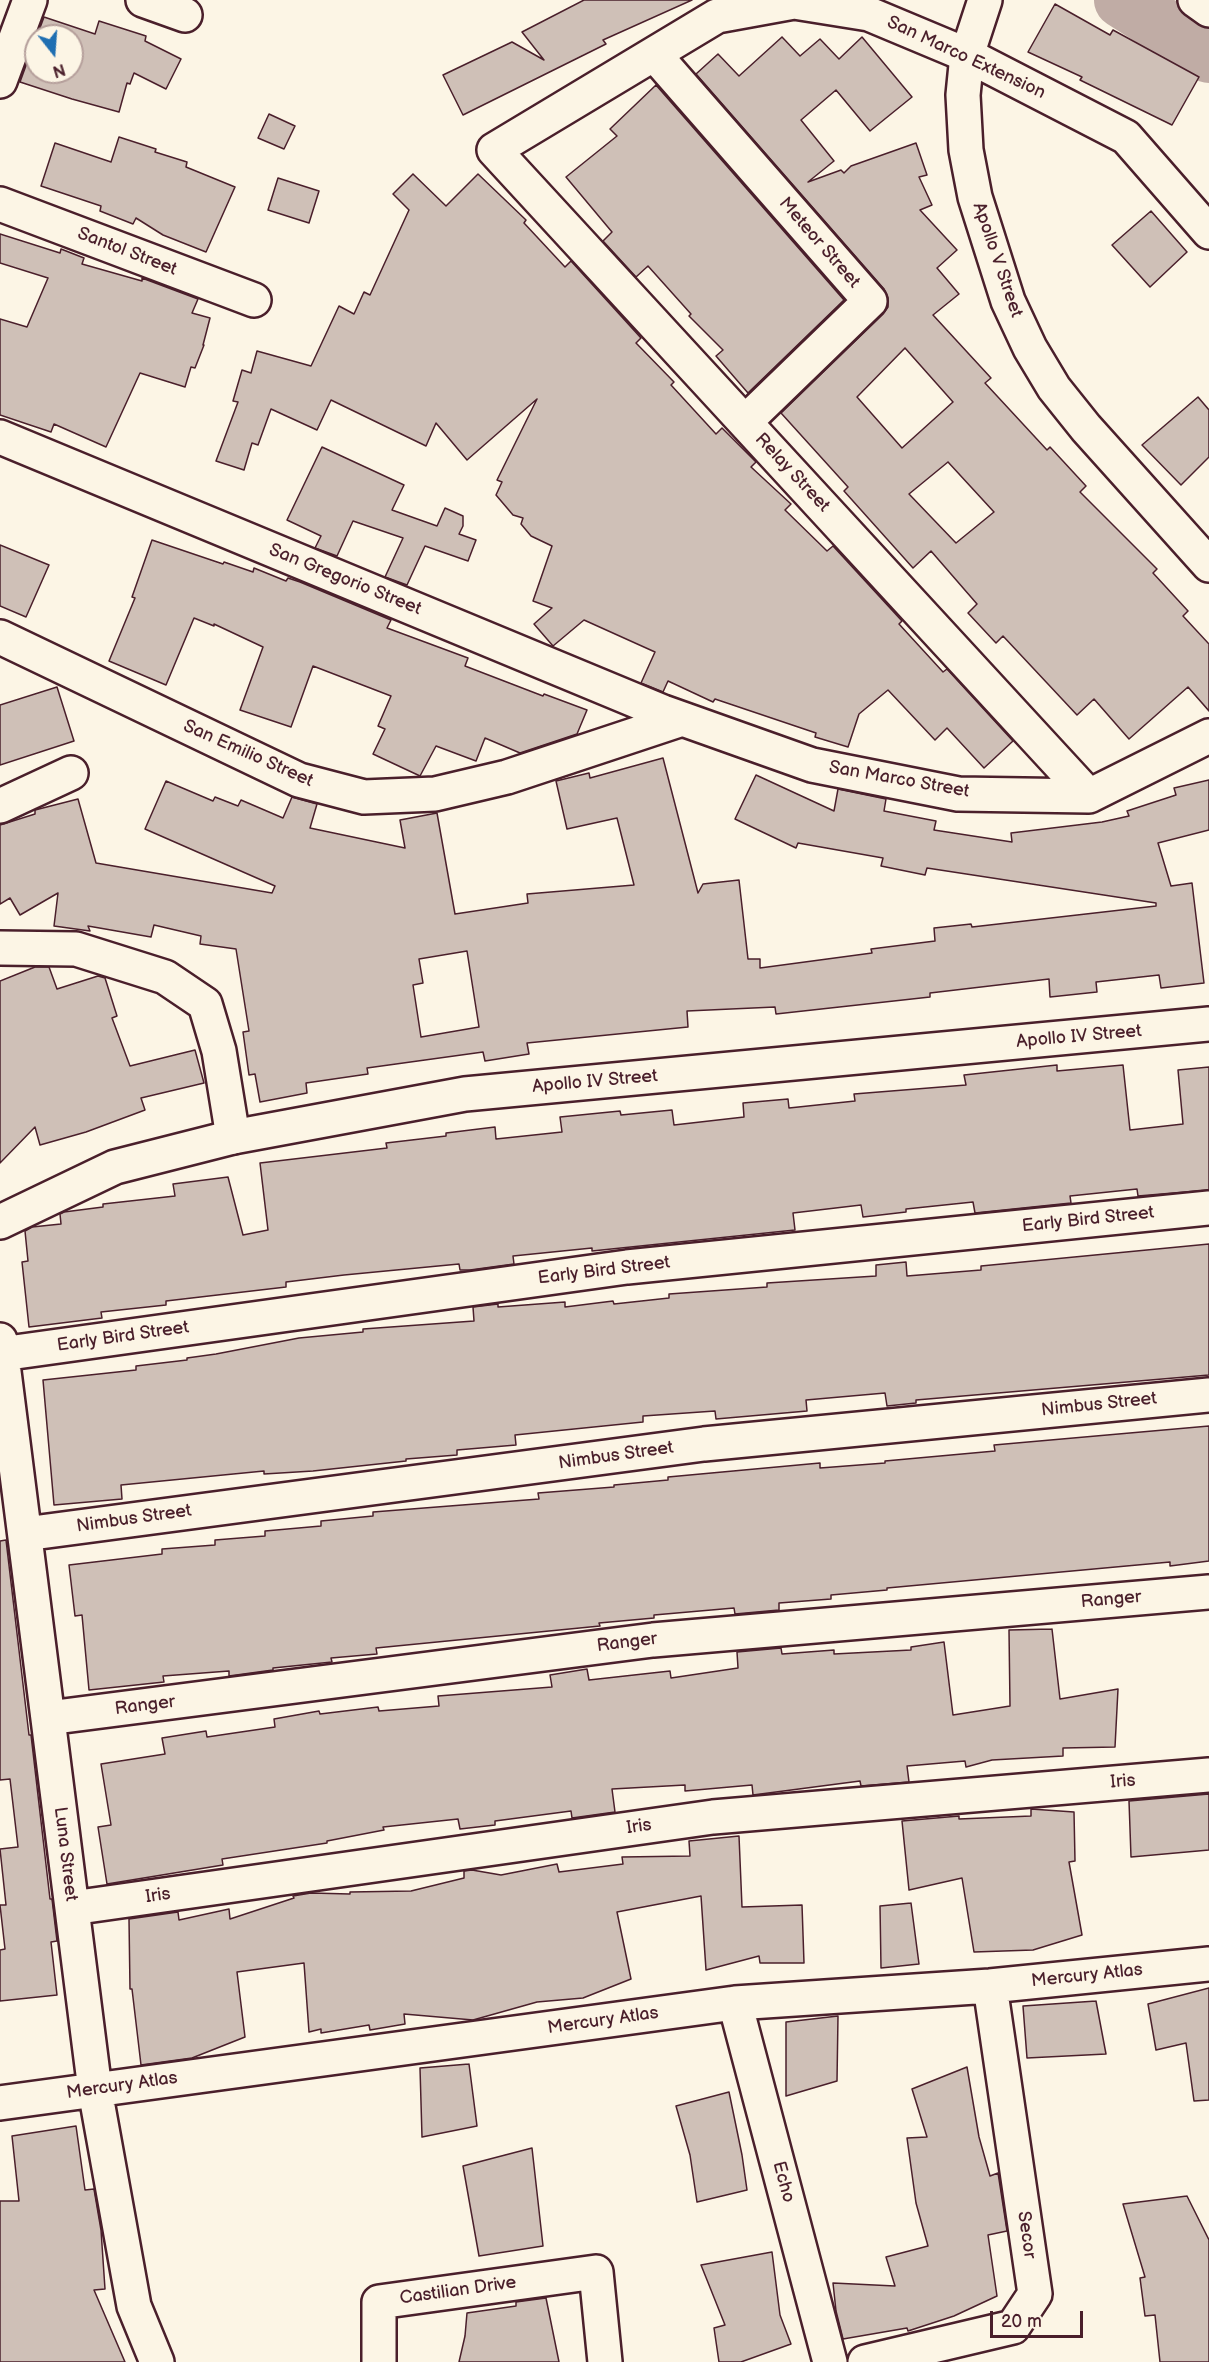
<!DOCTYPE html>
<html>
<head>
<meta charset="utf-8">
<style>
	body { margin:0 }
	#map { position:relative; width:1209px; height:2362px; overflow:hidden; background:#fcf5e5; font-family:"Balsamiq Sans",sans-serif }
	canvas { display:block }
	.north { position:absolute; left:24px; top:24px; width:60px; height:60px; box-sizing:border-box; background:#fcf5e5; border:2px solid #b59f9b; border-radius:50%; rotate:163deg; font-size:16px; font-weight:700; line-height:24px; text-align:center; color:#4a1f2b }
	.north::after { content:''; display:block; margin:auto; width:21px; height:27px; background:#1f6fb2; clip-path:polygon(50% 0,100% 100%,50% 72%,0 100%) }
	.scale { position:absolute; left:990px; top:2311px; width:93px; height:27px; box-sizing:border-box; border:3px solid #4a1f2b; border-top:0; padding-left:8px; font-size:18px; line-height:21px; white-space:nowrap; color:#4a1f2b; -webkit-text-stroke:4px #fcf5e5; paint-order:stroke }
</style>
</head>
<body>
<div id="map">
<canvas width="1209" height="2362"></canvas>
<div class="north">N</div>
<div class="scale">20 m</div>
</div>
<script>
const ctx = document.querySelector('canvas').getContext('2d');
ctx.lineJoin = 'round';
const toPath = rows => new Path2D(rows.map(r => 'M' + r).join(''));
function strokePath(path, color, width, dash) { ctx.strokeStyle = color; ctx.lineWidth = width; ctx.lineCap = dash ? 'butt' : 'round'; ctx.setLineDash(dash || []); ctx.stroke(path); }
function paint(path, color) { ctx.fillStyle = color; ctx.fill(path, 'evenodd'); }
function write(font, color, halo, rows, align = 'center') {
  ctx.font = font + ' "Balsamiq Sans",sans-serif'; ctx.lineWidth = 4.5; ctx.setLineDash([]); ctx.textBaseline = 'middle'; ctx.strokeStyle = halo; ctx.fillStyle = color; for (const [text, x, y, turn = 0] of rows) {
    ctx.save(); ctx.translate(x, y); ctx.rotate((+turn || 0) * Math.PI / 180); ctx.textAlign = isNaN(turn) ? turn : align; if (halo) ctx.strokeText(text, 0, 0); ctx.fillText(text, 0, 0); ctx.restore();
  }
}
strokePath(toPath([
	[1122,0,1209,55]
]), '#c0aca5', 56);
const building = toPath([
	[584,0,692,0,603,40,606,44,463,115,443,75,512,42,544,60,522,32,584,0],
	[1055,4,1110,35,1113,30,1199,77,1172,125,1080,80,1082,77,1028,52,1055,4],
	[44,17,95,34,99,21,146,36,145,41,181,59,166,89,134,73,130,84,127,83,119,112,72,99,20,82,36,38,36,72,72,72,72,36,37,36,44,17],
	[782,37,800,56,820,39,839,59,862,37,912,97,870,131,836,90,801,120,834,161,808,182,841,170,844,173,851,166,916,143,927,175,919,177,932,205,920,210,957,250,937,268,959,294,933,315,991,378,985,383,1047,450,1050,447,1086,486,1080,492,1157,569,1153,573,1188,611,1183,616,1209,644,1209,711,1188,687,1129,739,1094,699,1077,715,1003,636,996,643,968,613,977,604,931,551,913,568,844,491,848,487,781,413,883,314,888,307,888,298,884,289,696,74,718,54,739,76,782,37],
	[905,348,953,402,902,448,857,397,905,348],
	[948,462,994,512,956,543,909,494,948,462],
	[656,85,844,300,748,393,716,356,723,350,689,316,691,314,648,266,636,277,603,241,612,232,566,177,617,136,610,129,656,85],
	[269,114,295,126,284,149,258,138,269,114],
	[119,137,156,149,155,152,187,162,186,167,235,187,206,252,163,235,136,218,133,224,100,211,101,206,41,186,55,143,111,162,119,137],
	[413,174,446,206,478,174,526,220,524,223,565,267,571,261,641,338,636,343,674,382,671,385,716,434,722,428,756,462,751,467,791,504,785,510,827,551,833,546,902,621,899,624,943,672,947,669,1013,741,984,768,947,728,935,740,888,690,859,714,848,747,815,737,816,733,715,699,713,702,668,681,663,692,641,683,655,652,584,620,553,646,534,624,552,608,533,601,552,546,531,536,521,524,523,518,513,515,496,495,502,482,497,480,537,399,467,460,436,423,426,446,331,400,317,430,271,409,258,445,252,443,244,470,216,461,238,402,233,401,242,370,251,373,257,351,311,366,339,306,354,314,364,292,370,295,409,210,393,194,413,174],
	[278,178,319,191,309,223,268,210,278,178],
	[1151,211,1187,252,1150,287,1112,245,1151,211],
	[0,234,60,253,61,249,84,258,82,264,142,281,142,278,198,299,192,313,210,318,203,345,204,345,195,368,191,367,185,387,140,373,106,447,54,424,51,432,0,415,0,319,27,327,48,278,0,263,0,234],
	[1198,397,1209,410,1209,457,1181,485,1142,445,1198,397],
	[322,447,404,485,392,510,437,526,445,508,463,516,463,526,459,534,476,540,468,561,425,546,407,585,385,577,403,538,353,521,337,556,315,548,321,536,287,520,322,447],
	[152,540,223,564,224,562,253,572,254,568,286,581,288,578,300,582,391,620,387,628,468,658,465,666,543,696,544,694,587,710,577,734,520,753,485,738,476,761,436,746,420,776,373,754,385,729,378,726,391,696,313,666,291,727,240,710,263,647,214,624,214,626,194,618,166,685,109,661,135,598,132,597,152,540],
	[0,545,49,565,26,617,0,606,0,545],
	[57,687,74,741,0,765,0,705,57,687],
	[663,758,698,893,703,884,739,880,748,959,760,959,760,968,872,953,871,949,935,941,934,928,971,924,972,927,1156,906,1156,903,927,868,925,875,881,866,883,858,798,843,796,848,735,819,756,775,834,811,838,789,886,799,884,811,936,821,934,830,1012,842,1011,833,1102,822,1129,816,1127,811,1176,795,1174,788,1209,780,1209,830,1158,843,1171,886,1192,883,1204,983,1161,988,1159,975,1096,982,1097,992,1050,997,1049,979,930,993,930,997,776,1014,775,1007,687,1011,688,1027,527,1043,529,1054,485,1061,483,1052,367,1068,368,1074,306,1083,307,1093,260,1102,255,1074,249,1075,243,1032,249,1031,236,949,200,944,201,936,154,925,151,937,88,926,90,931,54,926,58,893,20,915,10,898,0,904,0,825,35,814,35,810,78,799,96,863,272,893,275,886,145,829,166,781,213,801,215,797,238,806,241,800,283,818,292,797,317,804,310,828,405,848,400,820,437,813,455,914,528,903,527,894,634,885,617,818,567,829,556,781,589,773,590,778,663,758],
	[467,951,479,1027,421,1037,413,985,423,983,419,959,467,951],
	[35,967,49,967,57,989,98,976,105,978,117,1016,112,1018,130,1066,195,1050,204,1083,141,1098,145,1110,86,1132,40,1145,35,1127,0,1163,0,981,35,967],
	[1057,1065,1057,1071,1123,1065,1130,1130,1183,1124,1178,1070,1209,1067,1209,1190,1138,1196,1137,1189,1070,1196,1071,1203,975,1213,973,1202,906,1209,906,1212,863,1217,861,1205,793,1213,795,1230,592,1251,592,1248,513,1256,514,1264,470,1270,460,1270,459,1264,344,1275,286,1282,286,1287,166,1301,166,1305,101,1312,102,1318,29,1327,22,1262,28,1261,25,1231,32,1227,61,1224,60,1214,64,1212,103,1207,103,1204,175,1196,173,1184,228,1177,243,1235,268,1230,260,1163,387,1148,386,1143,446,1136,446,1133,495,1127,496,1139,562,1132,560,1117,620,1111,621,1115,672,1110,674,1125,744,1117,743,1103,788,1099,789,1108,855,1101,854,1094,966,1085,964,1075,1057,1065],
	[1209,1244,1209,1375,916,1400,916,1403,887,1406,885,1393,806,1400,807,1411,716,1419,715,1411,643,1416,643,1422,515,1435,516,1445,457,1450,457,1455,406,1459,406,1461,313,1471,264,1474,264,1471,121,1485,122,1499,54,1505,43,1380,136,1370,136,1366,187,1360,187,1358,216,1354,299,1338,363,1332,363,1329,474,1321,473,1307,498,1304,498,1307,565,1302,565,1307,613,1301,614,1304,669,1298,669,1294,767,1287,767,1283,876,1276,876,1265,906,1262,907,1276,981,1270,981,1266,1209,1244],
	[1209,1426,1209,1561,1170,1566,1170,1562,887,1588,887,1590,831,1595,831,1599,779,1603,779,1610,735,1614,734,1608,654,1615,654,1618,599,1623,600,1626,376,1648,377,1654,331,1658,332,1662,273,1668,273,1670,229,1676,229,1671,163,1676,164,1682,89,1690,82,1615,75,1616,69,1565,162,1554,162,1549,215,1545,215,1540,265,1536,265,1531,321,1526,321,1521,373,1516,373,1512,539,1499,538,1493,614,1487,614,1485,668,1480,668,1477,820,1463,820,1468,885,1463,885,1461,995,1451,994,1445,1209,1426],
	[6,1540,29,1735,31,1735,50,1899,52,1899,57,1941,51,1942,57,1995,0,2001,0,1950,5,1949,0,1905,6,1905,0,1849,18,1847,10,1779,0,1780,0,1541,6,1540],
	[1052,1629,1060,1699,1118,1689,1115,1747,1063,1748,1063,1756,992,1760,966,1767,965,1761,907,1766,909,1782,861,1786,860,1781,753,1795,752,1785,685,1791,685,1785,612,1789,615,1812,572,1818,571,1811,495,1821,495,1825,460,1829,458,1819,383,1827,384,1830,327,1841,327,1843,222,1859,223,1865,107,1884,98,1827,111,1825,101,1764,165,1754,162,1738,206,1731,207,1737,275,1727,274,1719,319,1711,320,1714,378,1707,379,1711,439,1706,438,1696,552,1687,550,1675,587,1669,589,1680,670,1671,671,1678,738,1668,737,1652,781,1648,782,1654,834,1650,834,1654,911,1650,911,1647,944,1642,953,1715,1010,1706,1009,1630,1052,1629],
	[1209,1794,1209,1850,1131,1857,1129,1801,1209,1794],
	[1031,1809,1074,1812,1075,1861,1069,1862,1082,1935,1033,1950,974,1952,962,1878,909,1890,902,1821,959,1816,959,1819,1031,1816,1031,1809],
	[739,1836,742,1907,802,1905,804,1963,760,1963,759,1956,706,1970,701,1896,617,1912,631,1979,583,1998,537,2002,473,2020,404,2014,405,2024,370,2030,369,2025,321,2033,321,2029,309,2032,304,1963,237,1972,245,2037,192,2058,141,2065,132,1989,130,1989,129,1919,178,1912,179,1920,229,1909,230,1919,294,1898,293,1896,311,1893,350,1894,350,1892,411,1891,464,1878,464,1871,472,1870,501,1875,557,1864,559,1872,623,1864,622,1857,690,1856,689,1841,739,1836],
	[911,1903,919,1964,881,1968,880,1906,911,1903],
	[1209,1988,1209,2100,1194,2101,1186,2043,1156,2050,1148,2004,1209,1988],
	[1096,2001,1106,2054,1027,2058,1023,2006,1096,2001],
	[838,2016,837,2081,786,2096,786,2022,838,2016],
	[469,2064,477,2126,422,2137,420,2068,469,2064],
	[967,2067,979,2137,990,2176,998,2173,1007,2231,988,2235,997,2296,954,2316,908,2331,907,2328,843,2339,836,2311,833,2283,895,2286,886,2257,928,2246,916,2203,907,2138,927,2137,912,2089,967,2067],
	[729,2092,742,2155,747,2190,697,2202,690,2155,676,2106,729,2092],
	[76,2126,85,2190,94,2189,101,2230,105,2289,94,2290,125,2362,0,2362,0,2201,19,2201,12,2136,76,2126],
	[532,2148,543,2246,479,2256,463,2166,532,2148],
	[1187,2196,1209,2240,1209,2362,1160,2362,1155,2315,1145,2316,1140,2278,1145,2277,1123,2204,1187,2196],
	[772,2252,780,2315,791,2344,741,2362,719,2362,714,2328,725,2325,701,2265,772,2252],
	[546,2298,559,2362,459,2362,465,2336,467,2313,516,2306,516,2302,546,2298]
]);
paint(building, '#cfc0b7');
strokePath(building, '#4a1f2b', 1.5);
const minor = toPath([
	[143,0,185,15],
	[1195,0,1209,10],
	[654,54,870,301,745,422],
	[0,81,30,0],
	[0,204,254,300],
	[0,437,663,712,812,765,958,794,1089,796,1209,736],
	[0,637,299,780,364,797,435,794,507,777,682,719],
	[1089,796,494,150,717,16,794,2,869,14,967,55,1126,137,1209,232],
	[0,806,71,773],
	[0,948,76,949,165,977,205,1004,219,1051,233,1137],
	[0,1340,95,2090,134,2306,157,2362],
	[2,1354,627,1267,1209,1208],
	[25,1534,704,1444,1209,1395],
	[48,1718,653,1640,1209,1592],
	[72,1908,713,1817,1209,1775],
	[735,2003,830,2362],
	[0,2103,735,2003,990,1986,1209,1964],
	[379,2362,379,2302,596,2272,605,2362],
	[865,2362,1013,2327,1035,2294,990,1986]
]);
const tertiary = toPath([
	[985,0,967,55,963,95,966,150,975,197,1008,301,1030,348,1054,388,1086,428,1209,565],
	[0,1222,115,1167,233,1137,465,1094,1209,1024]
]);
strokePath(minor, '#4a1f2b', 38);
strokePath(tertiary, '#4a1f2b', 38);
strokePath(minor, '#fcf5e5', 33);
strokePath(tertiary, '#fcf5e5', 33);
write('18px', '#4a1f2b', '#fcf5e5', [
	["San Marco Extension",966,58,25],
	["Meteor Street",819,243,49],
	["Santol Street",127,252,21],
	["Apollo V Street",997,260,71],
	["Relay Street",792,473,47],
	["San Gregorio Street",345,580,22],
	["San Emilio Street",248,754,24],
	["San Marco Street",899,780,10],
	["Apollo IV Street",1079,1037,-5],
	["Apollo IV Street",595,1082,-5],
	["Early Bird Street",1088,1220,-6],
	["Early Bird Street",604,1271,-7],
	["Early Bird Street",123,1337,-8],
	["Nimbus Street",1099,1405,-6],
	["Nimbus Street",616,1456,-8],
	["Nimbus Street",134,1519,-8],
	["Ranger",1111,1600,-5],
	["Ranger",627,1643,-7],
	["Ranger",145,1706,-7],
	["Iris",1123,1782,-5],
	["Iris",639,1827,-8],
	["Luna Street",65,1854,83],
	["Iris",158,1896,-8],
	["Mercury Atlas",1087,1976,-6],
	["Mercury Atlas",603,2021,-8],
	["Mercury Atlas",122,2086,-8],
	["Echo",783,2182,75],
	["Secor",1026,2235,82],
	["Castilian Drive",458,2291,-8]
]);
</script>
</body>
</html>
